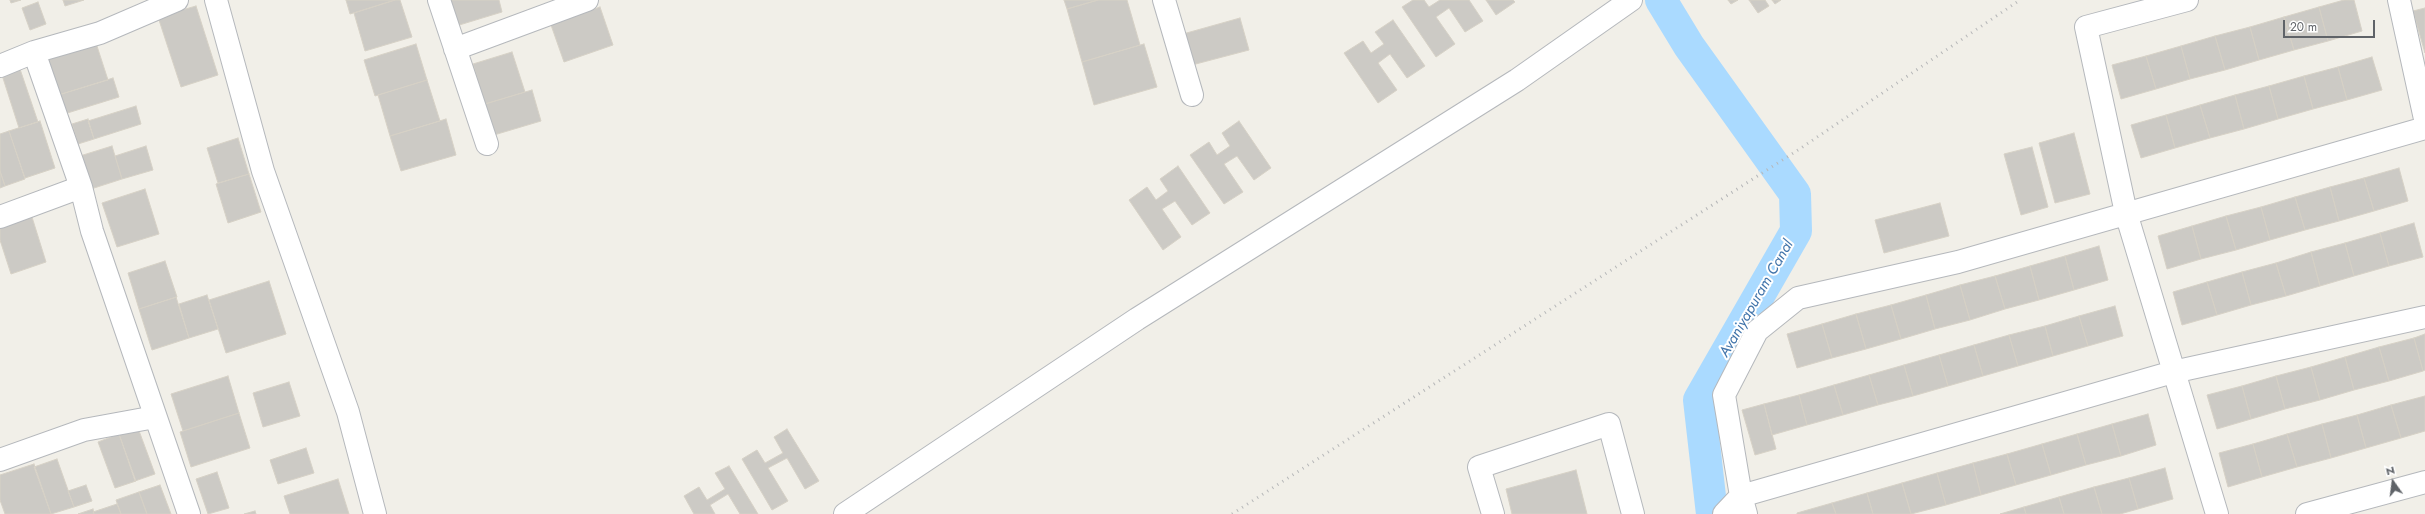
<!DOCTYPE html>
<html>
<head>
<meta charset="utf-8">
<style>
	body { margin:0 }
	#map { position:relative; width:2425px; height:514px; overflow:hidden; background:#f1efe8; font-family:Jost,sans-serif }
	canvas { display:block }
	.north { position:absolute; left:2373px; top:462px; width:40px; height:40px; -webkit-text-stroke:3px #fff; paint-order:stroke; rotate:346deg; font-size:11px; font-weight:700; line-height:16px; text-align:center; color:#5f6368 }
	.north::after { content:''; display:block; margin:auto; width:14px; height:18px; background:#5f6368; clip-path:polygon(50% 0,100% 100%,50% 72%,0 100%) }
	.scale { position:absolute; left:2283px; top:20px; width:92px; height:18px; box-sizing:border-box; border:2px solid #5f6368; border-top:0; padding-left:5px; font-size:12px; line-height:14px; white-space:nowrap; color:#5f6368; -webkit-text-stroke:3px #fff; paint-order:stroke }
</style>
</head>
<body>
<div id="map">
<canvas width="2425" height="514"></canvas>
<div class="north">N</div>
<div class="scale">20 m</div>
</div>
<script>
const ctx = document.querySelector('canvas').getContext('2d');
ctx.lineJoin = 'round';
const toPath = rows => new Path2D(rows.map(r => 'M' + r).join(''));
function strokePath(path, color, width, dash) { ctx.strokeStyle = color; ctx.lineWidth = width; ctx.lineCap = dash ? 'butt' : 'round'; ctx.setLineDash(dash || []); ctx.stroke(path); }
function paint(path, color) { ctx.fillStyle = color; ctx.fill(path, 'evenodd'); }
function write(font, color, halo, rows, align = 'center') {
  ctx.font = font + ' Jost,sans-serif'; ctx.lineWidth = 4; ctx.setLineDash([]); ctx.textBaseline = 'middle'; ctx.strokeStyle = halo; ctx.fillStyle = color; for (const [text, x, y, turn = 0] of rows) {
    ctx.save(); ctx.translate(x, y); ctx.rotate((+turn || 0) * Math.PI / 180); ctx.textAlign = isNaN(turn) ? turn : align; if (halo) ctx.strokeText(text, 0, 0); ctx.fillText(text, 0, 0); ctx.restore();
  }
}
strokePath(toPath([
	[1661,0,1689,46,1795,194,1796,231,1699,400,1712,514]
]), '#aadaff', 32);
const building = toPath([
	[10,0,21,0,11,3,10,0],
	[63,0,84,0,65,6,63,0],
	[346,0,395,0,350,14,346,0],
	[395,0,400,0,412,37,365,51,354,13,395,0],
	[448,0,499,0,502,12,456,26,448,0],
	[1064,0,1098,0,1067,9,1064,0],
	[1098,0,1127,0,1140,45,1082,62,1067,9,1098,0],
	[1413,0,1424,0,1429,7,1440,0,1469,0,1483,21,1465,32,1449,8,1436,17,1455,44,1436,57,1402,7,1413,0],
	[1486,0,1513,0,1515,2,1496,15,1486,0],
	[1728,0,1738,0,1731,4,1728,0],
	[1749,0,1765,0,1769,6,1758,13,1749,0],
	[1772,0,1781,0,1775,4,1772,0],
	[2344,0,2354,0,2362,31,2328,41,2319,7,2344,0],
	[38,2,46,24,30,30,22,8,38,2],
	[196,6,218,75,181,87,158,17,196,6],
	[600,7,613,45,564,62,551,25,600,7],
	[2319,7,2328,41,2294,50,2284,17,2319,7],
	[2425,8,2425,53,2413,11,2425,8],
	[2284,17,2294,50,2259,60,2250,27,2284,17],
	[1240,18,1249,50,1192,65,1183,34,1240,18],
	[1393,20,1425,66,1407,78,1390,54,1378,63,1397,90,1378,103,1344,53,1363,41,1371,53,1384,44,1375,32,1393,20],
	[2250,27,2259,60,2225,70,2215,36,2250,27],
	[2215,36,2225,70,2190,79,2181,46,2215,36],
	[96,43,108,80,55,96,43,60,96,43],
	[416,44,427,80,375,96,364,60,416,44],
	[1144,44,1157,87,1094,105,1082,62,1144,44],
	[2181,46,2190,79,2156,89,2146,56,2181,46],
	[512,52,525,92,485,104,473,64,512,52],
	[2146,56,2156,89,2121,99,2112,65,2146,56],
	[2372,57,2382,90,2347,100,2338,67,2372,57],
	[2338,67,2347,100,2313,109,2304,76,2338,67],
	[20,69,38,122,19,128,2,75,20,69],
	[2304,76,2313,109,2278,119,2269,86,2304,76],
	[113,78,119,97,61,115,55,96,113,78],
	[427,80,440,121,390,136,378,95,427,80],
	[2269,86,2278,119,2244,129,2235,95,2269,86],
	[532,90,541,121,494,135,485,104,532,90],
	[2235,95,2244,129,2210,138,2200,105,2235,95],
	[2200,105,2210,138,2175,148,2166,115,2200,105],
	[136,106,141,124,94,139,88,121,136,106],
	[2166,115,2175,148,2141,158,2131,125,2166,115],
	[88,119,94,139,78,144,72,124,88,119],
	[446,119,456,155,401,171,390,136,446,119],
	[40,121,55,168,25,178,9,131,40,121],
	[1239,121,1271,168,1254,180,1237,156,1224,164,1243,192,1224,204,1190,155,1209,142,1217,155,1230,146,1222,133,1239,121],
	[9,131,25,179,5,186,0,171,0,134,9,131],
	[2074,133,2090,194,2055,203,2039,143,2074,133],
	[238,138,249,174,218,183,207,148,238,138],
	[112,146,122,179,91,189,80,156,112,146],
	[146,146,153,170,122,179,115,156,146,146],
	[2032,147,2048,207,2021,215,2004,154,2032,147],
	[1178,166,1210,213,1192,225,1175,201,1162,209,1181,237,1163,250,1129,200,1147,187,1156,200,1168,191,1160,179,1178,166],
	[2399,168,2408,201,2374,211,2364,178,2399,168],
	[0,171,5,186,0,188,0,171],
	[249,174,261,212,228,223,216,184,249,174],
	[2364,178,2374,211,2339,221,2330,187,2364,178],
	[2330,187,2339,221,2305,230,2295,197,2330,187],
	[145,189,159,234,117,247,102,203,145,189],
	[2295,197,2305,230,2270,240,2261,207,2295,197],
	[1940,203,1949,236,1884,253,1875,220,1940,203],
	[2261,207,2270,240,2236,250,2226,216,2261,207],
	[2226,216,2236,250,2201,259,2192,226,2226,216],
	[32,217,46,262,11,274,0,240,0,227,32,217],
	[2414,223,2423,257,2389,266,2380,233,2414,223],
	[2192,226,2201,259,2167,269,2158,236,2192,226],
	[2380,233,2389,266,2354,276,2345,243,2380,233],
	[2345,243,2354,276,2320,286,2311,252,2345,243],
	[2099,246,2108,280,2074,290,2065,256,2099,246],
	[2311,252,2320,286,2286,296,2276,263,2311,252],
	[2065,256,2074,290,2039,300,2030,266,2065,256],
	[165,261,177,297,139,309,128,273,165,261],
	[2276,263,2286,296,2251,305,2242,272,2276,263],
	[2030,266,2039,300,2005,309,1995,276,2030,266],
	[2242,272,2251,305,2217,315,2207,282,2242,272],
	[1995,276,2005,309,1970,320,1960,285,1995,276],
	[269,281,286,334,226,353,209,300,269,281],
	[2207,282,2217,315,2182,325,2173,292,2207,282],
	[1960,285,1970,320,1935,329,1926,295,1960,285],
	[207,295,218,329,189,338,179,304,207,295],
	[1926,295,1935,329,1901,339,1891,305,1926,295],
	[176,297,189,338,152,350,139,309,176,297],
	[1891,305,1901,339,1866,349,1856,314,1891,305],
	[2115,306,2123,336,2088,346,2079,316,2115,306],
	[1856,314,1866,349,1832,358,1822,324,1856,314],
	[2079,316,2088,346,2053,356,2045,326,2079,316],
	[1822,324,1832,358,1797,368,1787,334,1822,324],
	[2045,326,2053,356,2018,366,2009,335,2045,326],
	[2425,334,2425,370,2423,371,2414,338,2425,334],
	[2009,335,2018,366,1983,376,1974,345,2009,335],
	[2414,338,2423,371,2389,381,2379,347,2414,338],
	[1974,345,1983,376,1948,386,1939,355,1974,345],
	[2379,347,2389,381,2354,390,2345,357,2379,347],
	[1939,355,1948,386,1913,396,1904,365,1939,355],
	[2345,357,2354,390,2320,400,2311,367,2345,357],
	[1904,365,1913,396,1878,405,1869,375,1904,365],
	[2311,367,2320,400,2285,409,2276,376,2311,367],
	[1869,375,1878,405,1843,415,1834,385,1869,375],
	[228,376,239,413,183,431,171,394,228,376],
	[2276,376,2285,409,2251,419,2242,386,2276,376],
	[289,382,300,416,263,427,253,393,289,382],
	[1834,385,1843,415,1807,425,1799,395,1834,385],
	[2242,386,2251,419,2217,429,2207,395,2242,386],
	[1799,395,1807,425,1772,435,1764,404,1799,395],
	[2425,396,2425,431,2401,438,2391,405,2425,396],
	[1764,404,1776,449,1755,455,1742,410,1764,404],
	[2391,405,2401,438,2366,448,2357,415,2391,405],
	[239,413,250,448,191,467,180,432,239,413],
	[2148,414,2156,445,2121,456,2112,424,2148,414],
	[2357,415,2366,448,2331,458,2322,424,2357,415],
	[2112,424,2121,456,2086,465,2077,434,2112,424],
	[2322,424,2331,458,2297,467,2287,434,2322,424],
	[138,428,155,474,135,481,119,434,138,428],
	[787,429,819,481,805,489,787,458,768,468,788,501,772,510,742,459,757,450,765,463,783,453,774,437,787,429],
	[119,434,136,481,115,488,98,442,119,434],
	[2077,434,2086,465,2051,475,2042,444,2077,434],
	[2287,434,2297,467,2262,477,2253,444,2287,434],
	[2042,444,2051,475,2016,485,2007,454,2042,444],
	[2253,444,2262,477,2228,487,2219,453,2253,444],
	[306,448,314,473,278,484,270,460,306,448],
	[2007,454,2016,485,1981,495,1973,463,2007,454],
	[57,459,74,507,51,514,34,467,57,459],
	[1973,463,1981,495,1946,505,1937,473,1973,463],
	[34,464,51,514,5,514,0,500,0,475,34,464],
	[729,466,758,514,740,514,728,494,710,505,715,514,694,514,684,496,699,487,707,500,725,489,715,473,729,466],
	[2165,468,2173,499,2138,509,2129,478,2165,468],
	[1576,470,1587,514,1512,514,1506,489,1576,470],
	[217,472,229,508,208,514,196,479,217,472],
	[1937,473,1946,505,1911,514,1902,483,1937,473],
	[2129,478,2138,509,2120,514,2102,514,2094,487,2129,478],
	[338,479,349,514,290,514,284,496,338,479],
	[1902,483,1911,514,1873,514,1867,493,1902,483],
	[86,485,92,501,74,507,68,491,86,485],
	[160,485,171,514,147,514,139,492,160,485],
	[2094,487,2102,514,2064,514,2059,497,2094,487],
	[139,492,147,514,121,514,116,500,139,492],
	[1867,493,1873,514,1836,514,1832,503,1867,493],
	[2059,497,2064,514,2026,514,2024,507,2059,497],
	[1832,503,1836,514,1797,514,1797,513,1832,503],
	[117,504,121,514,94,514,93,512,117,504],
	[2024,507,2026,514,2000,514,2024,507],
	[93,509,94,514,78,514,93,509],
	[255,511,256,514,244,514,255,511]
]);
paint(building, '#cccac5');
strokePath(building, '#d6d1c6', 1);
const street = toPath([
	[216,0,263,171,348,412,375,514],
	[439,0,487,144],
	[1164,0,1192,95],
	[2187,0,2086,27,2126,213,2217,514],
	[2399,0,2425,119],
	[455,49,587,0],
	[34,52,81,187,92,231,189,514],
	[0,66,34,52,100,33,177,0],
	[0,217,81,187],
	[0,460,84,430,155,417],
	[845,514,1137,319,1517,80,1631,0],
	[1493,514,1479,467,1609,424,1633,514],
	[1724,514,1741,496,2173,372,2425,317],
	[1746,514,1741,496,1724,395,1757,331,1798,298,1958,262,2425,128],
	[2307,514,2425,482]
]);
strokePath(street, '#b5b8bc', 24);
strokePath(street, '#fff', 22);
strokePath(toPath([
	[1232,514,1801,148,2020,0]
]), '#b6b7b8', 3, [1, 5]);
write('italic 15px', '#4174aa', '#fff', [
	["Avaniyapuram Canal",1757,299,-60]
]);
</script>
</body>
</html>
